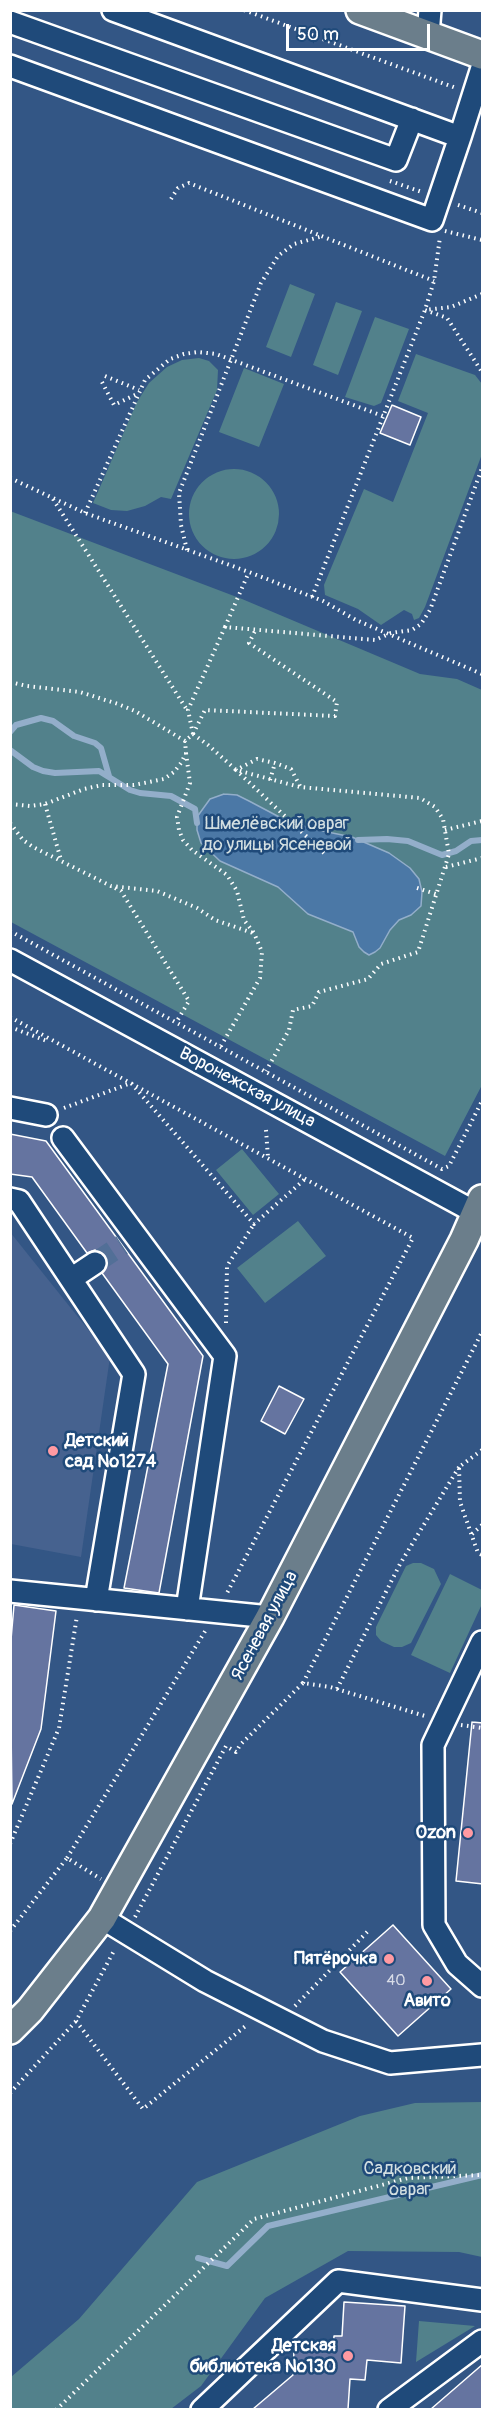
<!DOCTYPE html>
<html>
<head>
<meta charset="utf-8">
<style>
	body { margin:0 }
	#map { position:relative; width:493px; height:2420px; overflow:hidden; background:#335685; font-family:Pangolin,sans-serif }
	canvas { display:block }
	.frame { position:absolute; inset:0; border:12px solid #fff; pointer-events:none }
	.scale { position:absolute; left:286px; top:24px; width:144px; height:27px; box-sizing:border-box; border:3px solid #fff; border-top:0; padding-left:8px; font-size:18px; line-height:21px; white-space:nowrap; color:#fff; -webkit-text-stroke:4px #1f4a7a; paint-order:stroke }
</style>
</head>
<body>
<div id="map">
<canvas width="493" height="2420"></canvas>
<div class="frame"></div>
<div class="scale">50 m</div>
</div>
<script>
const ctx = document.querySelector('canvas').getContext('2d');
ctx.lineJoin = 'round';
function paint(path, color) { ctx.fillStyle = color; ctx.fill(path, 'evenodd'); }
const toPath = rows => new Path2D(rows.map(r => 'M' + r).join(''));
function strokePath(path, color, width, dash) { ctx.strokeStyle = color; ctx.lineWidth = width; ctx.lineCap = dash ? 'butt' : 'round'; ctx.setLineDash(dash || []); ctx.stroke(path); }
function write(font, color, halo, rows, align = 'center') {
  ctx.font = font + ' Pangolin,sans-serif'; ctx.lineWidth = 5; ctx.setLineDash([]); ctx.textBaseline = 'middle'; ctx.strokeStyle = halo; ctx.fillStyle = color; for (const [text, x, y, turn = 0] of rows) {
    ctx.save(); ctx.translate(x, y); ctx.rotate((+turn || 0) * Math.PI / 180); ctx.textAlign = isNaN(turn) ? turn : align; if (halo) ctx.strokeText(text, 0, 0); ctx.fillText(text, 0, 0); ctx.restore();
  }
}
paint(toPath([
	[10,1232,110,1357,81,1557,11,1544]
]), '#46628f');
paint(toPath([
	[290,284,315,294,291,357,266,347],
	[336,302,362,311,338,375,313,365],
	[375,317,409,329,381,403,374,406,345,397],
	[416,354,475,375,482,384,482,454,425,607,419,618,414,620,412,614,404,610,381,625,358,609,325,595,324,585,364,489,393,502,428,413,398,401],
	[199,358,209,361,218,370,217,390,171,499,161,497,145,506,127,511,111,510,93,503,137,402,149,383,167,367,182,360],
	[244,368,284,384,259,447,219,432],
	'189 514a45 45 0 1 1 90 0a45 45 0 1 1-90 0Z',
	[10,511,242,599,420,674,457,679,482,690,482,1085,445,1156,11,922],
	[242,1149,279,1194,253,1215,216,1170],
	[298,1221,326,1256,265,1303,237,1268],
	[413,1563,421,1563,434,1569,441,1584,411,1643,402,1647,394,1647,381,1641,376,1635,376,1627,406,1566],
	[450,1574,482,1590,482,1604,450,1673,411,1655],
	[482,2102,482,2257,459,2252,348,2251,265,2298,201,2386,171,2409,11,2409,11,2377,79,2319,197,2182,360,2116,415,2103],
	[419,2321,475,2326,416,2362]
]), '#52818b');
const water = toPath([
	[224,794,237,795,249,801,285,820,313,829,352,837,389,853,410,868,419,879,422,892,421,906,411,915,399,920,390,930,380,948,375,952,369,955,364,952,359,947,353,932,308,914,278,887,220,861,201,843,197,830,197,817,210,799,224,794]
]);
paint(water, '#4b78a6');
strokePath(water, '#93aeca', 1.5);
strokePath(toPath([
	[10,732,16,725,41,718,53,721,74,736,95,743,101,748,109,776],
	[10,750,33,767,43,771,55,773,99,771,130,790,140,793,171,796,195,809,197,823],
	[358,840,387,839,408,841,442,855,456,851,471,841,482,840],
	[198,2258,227,2266,268,2226,482,2175]
]), '#93aeca', 6);
const building = toPath([
	[392,405,421,417,410,445,380,433,392,405],
	[10,1134,46,1141,203,1356,159,1593,124,1588,168,1364,102,1273,108,1263,105,1255,95,1250,87,1253,32,1177,10,1174,10,1134],
	[279,1386,304,1399,285,1434,261,1421,279,1386],
	[14,1605,56,1611,41,1729,12,1804,10,1651,14,1605],
	[472,1722,483,1723,483,1884,456,1881,472,1722],
	[393,1925,451,1989,398,2036,340,1972,393,1925],
	[344,2302,405,2306,401,2363,367,2360,365,2380,350,2379,348,2409,253,2409,293,2375,294,2349,333,2351,334,2336,342,2336,344,2302],
	[483,2364,483,2409,431,2409,483,2364]
]);
paint(building, '#6574a0');
strokePath(building, '#fff', 1.5);
strokePath(toPath([
	[95,1263,122,1245]
]), '#526f97', 21, [21, 10]);
const minor = toPath([
	[113,10,460,137,482,68],
	[10,22,396,160,412,119],
	[428,35,430,10],
	[10,66,432,220,460,137],
	[10,960,482,1216],
	[10,1108,46,1115],
	[63,1138,225,1356,187,1609],
	[10,1199,19,1201,134,1374,96,1600],
	[71,1279,95,1263],
	[10,1591,270,1617],
	[482,1642,433,1745,434,1925,457,1964,482,1986],
	[102,1918,205,1981,323,2041,390,2063,482,2055],
	[202,2410,338,2281,482,2300],
	[389,2410,482,2341]
]);
const major = toPath([
	[360,10,482,55],
	[10,2030,30,2010,102,1918,270,1617,464,1240,482,1199]
]);
strokePath(minor, '#fff', 26);
strokePath(major, '#fff', 32);
strokePath(toPath([
	[244,10,456,88],
	[390,181,422,192],
	[171,199,178,188,189,183,434,281],
	[458,205,482,213],
	[445,231,482,240],
	[482,294,451,307,425,310,447,318,482,372],
	[105,376,139,390],
	[102,382,114,405,137,394],
	[10,478,85,513,249,572,323,601,356,620,482,674],
	[53,499,187,710],
	[85,513,145,380,170,359,184,354,198,352,216,354,383,416],
	[187,550,181,525,179,493,261,283,278,256,294,244,323,236],
	[312,597,425,310,434,281,440,237],
	[225,627,249,572],
	[10,682,27,686,80,692,118,704,135,711,185,741,193,734,208,745,236,770,300,787,420,798,435,807,443,819,449,854,418,952,381,964,368,979,319,992,312,1006,293,1010,289,1030,266,1071],
	[193,734,188,710,225,627,375,640,391,633,412,630,421,624,430,610,482,468],
	[193,734,205,710,335,716,337,702,249,643,255,631],
	[186,753,190,783,177,817,179,830,183,840,192,850,227,875,237,891,244,920,254,933,262,952,260,978,221,1046],
	[270,780,275,763],
	[300,786,291,769,275,763,257,759,236,770,324,853],
	[10,804,30,806,45,804,84,789,102,785,134,785,164,779,174,772,181,763,186,753,185,741],
	[45,804,61,860],
	[10,823,23,840,33,847,111,886,157,891,197,908,215,920,253,933],
	[445,830,482,821],
	[446,867,482,858],
	[115,888,121,891,189,1001,177,1021],
	[417,888,436,894],
	[10,931,442,1169,449,1166,482,1101],
	[10,1017,413,1238,227,1593],
	[10,1027,47,1041],
	[64,1108,131,1083,254,1224,305,1179],
	[266,1130,268,1158],
	[226,1323,227,1266,254,1224],
	[482,1450,459,1467,460,1502,478,1553,482,1555],
	[472,1534,482,1525],
	[303,1683,482,1332],
	[337,1689,400,1564,459,1467],
	[461,1725,482,1728],
	[10,1844,59,1728,77,1616],
	[67,1858,207,1628],
	[135,1917,226,1746,236,1752,240,1745,303,1683,330,1687,425,1716],
	[10,1931,67,1858,101,1879],
	[295,2006,370,1929],
	[76,2021,143,2109,248,2024],
	[10,2093,76,2021,115,1949],
	[56,2410,254,2219,408,2178,482,2175]
]), '#fff', 4, [1.5, 4.5]);
strokePath(minor, '#1f4a7a', 21);
strokePath(major, '#6b7e8b', 27);
for (const [x, y, r, color] of [
	[53,1451,6,"#ff9aa2"],
	[468,1833,6,"#ff9aa2"],
	[389,1959,6,"#ff9aa2"],
	[427,1981,6,"#ff9aa2"],
	[348,2356,6,"#ff9aa2"]
]) { const dot = new Path2D(); dot.arc(x, y, r, 0, 2 * Math.PI); ctx.fillStyle = color; ctx.fill(dot); strokePath(dot, '#1f4a7a', 2); }
write('15px', '#d8dce7', null, [
	["40",396,1981]
]);
write('18px', '#d4e0e2', '#1f4a7a', [
	["Шмелёвский овраг",277,824],
	["до улицы Ясеневой",277,845],
	["Садковский",410,2169],
	["овраг",410,2190]
]);
write('18px', '#fff', '#1f4a7a', [
	["Воронежская улица",247,1088,28],
	["Ясеневая улица",265,1626,-62]
]);
write('bold 18px', '#fff', '#1f4a7a', [
	["Детский",65,1441,"left"],
	["сад №1274",65,1462,"left"],
	["Ozon",456,1833],
	["Пятёрочка",377,1959],
	["Авито",427,2001,"center"],
	["Детская",336,2346],
	["библиотека №130",336,2367]
], 'right');
</script>
</body>
</html>
